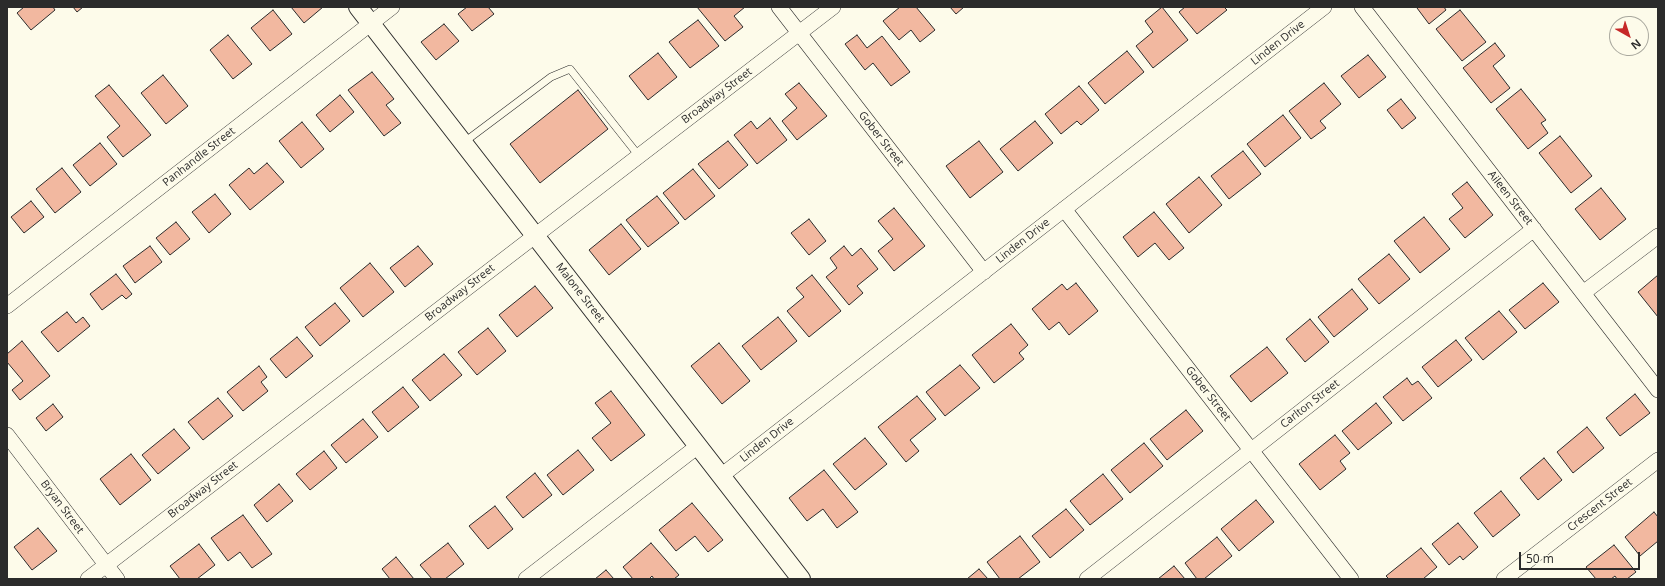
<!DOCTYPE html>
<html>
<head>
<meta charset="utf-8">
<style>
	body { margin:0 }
	#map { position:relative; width:1665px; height:586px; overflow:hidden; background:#fdfbea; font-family:"Open Sans",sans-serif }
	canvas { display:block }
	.frame { position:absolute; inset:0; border:8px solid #2b2b2b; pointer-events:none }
	.north { position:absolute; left:1609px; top:16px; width:40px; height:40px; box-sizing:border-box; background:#fdfbea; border:1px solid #a9a89e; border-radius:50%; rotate:141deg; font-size:11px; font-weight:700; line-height:16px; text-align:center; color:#2b2b2b }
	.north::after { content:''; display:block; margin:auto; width:14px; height:18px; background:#c62828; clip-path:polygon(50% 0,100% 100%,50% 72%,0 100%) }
	.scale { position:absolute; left:1519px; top:552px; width:121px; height:18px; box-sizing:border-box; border:2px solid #2b2b2b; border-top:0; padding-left:5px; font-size:12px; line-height:14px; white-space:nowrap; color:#2b2b2b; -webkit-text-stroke:3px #fdfbea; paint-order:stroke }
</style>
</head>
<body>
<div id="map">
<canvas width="1665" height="586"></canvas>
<div class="frame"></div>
<div class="north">N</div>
<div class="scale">50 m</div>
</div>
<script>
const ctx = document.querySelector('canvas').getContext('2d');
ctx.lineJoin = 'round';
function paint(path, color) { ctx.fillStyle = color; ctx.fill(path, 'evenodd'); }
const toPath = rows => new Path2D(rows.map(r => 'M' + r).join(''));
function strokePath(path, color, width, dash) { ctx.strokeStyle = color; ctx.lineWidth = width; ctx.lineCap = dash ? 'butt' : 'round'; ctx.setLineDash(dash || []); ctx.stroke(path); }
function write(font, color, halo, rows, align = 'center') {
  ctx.font = font + ' "Open Sans",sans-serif'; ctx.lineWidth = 3; ctx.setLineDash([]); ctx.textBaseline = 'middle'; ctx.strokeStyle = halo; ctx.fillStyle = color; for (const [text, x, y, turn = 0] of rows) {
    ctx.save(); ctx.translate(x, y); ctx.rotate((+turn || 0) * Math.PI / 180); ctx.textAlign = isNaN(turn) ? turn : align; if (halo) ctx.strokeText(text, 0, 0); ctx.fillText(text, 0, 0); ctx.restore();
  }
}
const building = toPath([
	[24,7,53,7,55,10,31,30,17,13,24,7],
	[73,7,83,7,77,12,73,7],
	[291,7,323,7,304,23,291,7],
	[467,7,488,7,494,14,472,31,458,14,467,7],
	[697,7,745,7,734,16,743,27,725,41,697,7],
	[900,7,916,7,935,30,920,42,911,30,899,40,883,21,900,7],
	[950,7,964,7,956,14,950,7],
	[1162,7,1188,40,1153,68,1136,46,1153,32,1145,21,1162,7],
	[1185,7,1224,7,1227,10,1197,34,1179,12,1185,7],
	[1419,7,1444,7,1446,10,1429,24,1417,8,1419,7],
	[273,10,292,34,270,51,251,28,273,10],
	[1460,10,1486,42,1462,61,1436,29,1460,10],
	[698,20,719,46,690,68,669,42,698,20],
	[444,24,459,41,436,60,421,42,444,24],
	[228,35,252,64,233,79,210,50,228,35],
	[857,35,867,48,882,36,910,72,891,86,873,63,865,70,845,44,857,35],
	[1495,43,1505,56,1493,66,1510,88,1491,103,1463,68,1495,43],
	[1127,51,1144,72,1105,104,1088,83,1127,51],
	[658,53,677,77,648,100,629,76,658,53],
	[1368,55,1386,77,1359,98,1341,76,1368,55],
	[372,72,394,99,386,105,401,123,384,136,348,90,372,72],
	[163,75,188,106,166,124,141,93,163,75],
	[799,83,827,116,797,140,782,121,797,108,785,94,799,83],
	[1324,83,1341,104,1320,121,1326,128,1311,139,1289,111,1324,83],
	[109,85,151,135,123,157,107,137,120,126,95,96,109,85],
	[1079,86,1099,110,1081,125,1077,121,1061,134,1045,114,1079,86],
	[1521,89,1546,120,1541,123,1548,133,1528,149,1496,109,1521,89],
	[578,90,608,129,540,183,510,144,578,90],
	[340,95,354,112,330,132,316,115,340,95],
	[1401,99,1416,118,1402,129,1387,110,1401,99],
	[1283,115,1301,138,1265,167,1247,144,1283,115],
	[770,118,787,140,757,164,734,135,751,121,757,129,770,118],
	[1035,121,1053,143,1018,171,1000,149,1035,121],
	[302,122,324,149,301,168,279,141,302,122],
	[1560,136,1592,176,1571,193,1539,153,1560,136],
	[728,141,748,165,719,189,698,164,728,141],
	[979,141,1003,172,970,198,946,166,979,141],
	[100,143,117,164,90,186,73,165,100,143],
	[1243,151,1261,174,1229,199,1211,176,1243,151],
	[267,163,284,182,250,210,229,185,249,168,254,174,267,163],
	[62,168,81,192,55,213,36,189,62,168],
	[693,169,715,196,685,220,663,193,693,169],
	[1199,177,1222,205,1189,233,1166,204,1199,177],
	[1467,182,1493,215,1465,238,1449,219,1463,208,1452,194,1467,182],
	[1601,188,1626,219,1600,240,1575,209,1601,188],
	[215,194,231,214,209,233,192,212,215,194],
	[657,196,679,223,648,247,626,220,657,196],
	[31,201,44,217,24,233,11,217,31,201],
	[894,208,925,246,894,271,878,251,893,239,878,221,894,208],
	[1154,212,1184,248,1169,260,1155,243,1138,257,1123,237,1154,212],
	[1424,217,1450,249,1420,273,1394,241,1424,217],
	[809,219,826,241,809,255,791,233,809,219],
	[176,222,190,239,170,255,156,238,176,222],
	[621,224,641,249,609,275,589,250,621,224],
	[150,246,162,262,135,283,123,266,150,246],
	[418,246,433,264,405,287,390,268,418,246],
	[844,246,852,256,861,248,878,269,857,286,863,293,849,305,826,277,837,268,830,258,844,246],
	[1389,254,1410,279,1379,304,1358,279,1389,254],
	[370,263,394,292,363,317,340,288,370,263],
	[116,274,132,294,126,299,122,295,102,310,90,294,116,274],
	[812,275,841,311,809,337,787,311,804,297,796,288,812,275],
	[1658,275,1658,317,1638,292,1658,275],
	[1076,283,1098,311,1069,335,1059,322,1049,330,1032,309,1062,284,1067,290,1076,283],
	[1543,283,1559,302,1525,329,1509,310,1543,283],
	[535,286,553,308,517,337,499,315,535,286],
	[1352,289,1368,309,1334,337,1318,317,1352,289],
	[335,303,350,321,320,346,305,327,335,303],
	[1499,311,1517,332,1483,360,1465,338,1499,311],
	[67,312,76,323,83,317,90,326,58,352,41,332,67,312],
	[778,317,797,341,761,370,742,346,778,317],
	[1310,319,1329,342,1305,362,1286,339,1310,319],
	[1011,324,1028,345,1019,353,1024,359,994,383,972,355,1011,324],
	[488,328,506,351,477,375,458,352,488,328],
	[297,337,313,356,286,378,270,359,297,337],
	[1456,340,1472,360,1438,387,1422,367,1456,340],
	[22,341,50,376,20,400,12,390,23,381,7,362,7,354,22,341],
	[719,343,750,381,722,404,691,366,719,343],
	[1267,347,1288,373,1251,402,1230,376,1267,347],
	[444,354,462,375,430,401,412,380,444,354],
	[960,365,980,388,945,416,926,392,960,365],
	[259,366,267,377,261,382,268,391,243,411,227,392,259,366],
	[1407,378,1412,385,1418,381,1432,398,1403,421,1383,397,1407,378],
	[403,387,419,407,388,432,372,412,403,387],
	[611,391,645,435,611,461,592,438,611,423,595,403,611,391],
	[1635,394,1650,413,1620,436,1606,418,1635,394],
	[917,396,936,419,910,440,919,451,906,462,878,427,917,396],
	[218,398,233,416,203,440,188,422,218,398],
	[1376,403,1392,423,1358,450,1342,431,1376,403],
	[53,404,63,417,46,431,36,418,53,404],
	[1186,410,1203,431,1167,460,1150,439,1186,410],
	[363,419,378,437,346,463,331,445,363,419],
	[1587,427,1604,448,1573,473,1557,452,1587,427],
	[174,429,190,448,158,474,142,455,174,429],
	[1335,435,1350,453,1340,461,1346,469,1320,490,1299,464,1335,435],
	[865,438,887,464,855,490,833,464,865,438],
	[1144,443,1163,466,1130,493,1111,470,1144,443],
	[578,450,594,470,563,495,547,475,578,450],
	[324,451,337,468,310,490,296,474,324,451],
	[131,454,151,480,120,505,100,479,131,454],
	[1544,458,1562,480,1538,500,1520,478,1544,458],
	[824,470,858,512,837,528,823,509,807,521,789,498,824,470],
	[535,473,552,495,523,518,506,497,535,473],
	[1103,474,1123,499,1090,525,1070,501,1103,474],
	[279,484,293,501,267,522,254,505,279,484],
	[1501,491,1520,515,1493,537,1474,513,1501,491],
	[1256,500,1274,522,1239,551,1221,529,1256,500],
	[692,503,723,540,708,552,695,536,676,551,659,530,692,503],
	[495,506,513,529,488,549,469,526,495,506],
	[1066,509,1084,530,1050,558,1032,536,1066,509],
	[1654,512,1658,517,1658,541,1640,556,1625,537,1654,512],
	[243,515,272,554,252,568,240,552,228,561,211,538,243,515],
	[1458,523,1478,547,1463,560,1460,556,1449,565,1432,544,1458,523],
	[38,528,57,551,32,570,14,547,38,528],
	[1020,536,1040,562,1018,579,1000,579,987,562,1020,536],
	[1217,537,1232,556,1204,579,1197,579,1185,563,1217,537],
	[448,543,464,564,445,579,432,579,420,565,448,543],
	[651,543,679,575,674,579,654,579,652,576,649,579,633,579,623,567,651,543],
	[199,544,215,565,197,579,180,579,170,566,199,544],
	[1614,545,1636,572,1627,579,1617,579,1615,576,1611,579,1596,579,1586,567,1614,545],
	[1421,548,1437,567,1423,579,1389,579,1386,576,1421,548],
	[396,557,414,579,390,579,382,569,396,557],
	[1174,566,1185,579,1158,579,1174,566],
	[979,569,988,579,967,579,979,569],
	[606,570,614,579,595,579,606,570]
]);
paint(building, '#f2b8a0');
strokePath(building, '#2b2b2b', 1);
const service = toPath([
	[463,143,551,77,570,69,639,156]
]);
const minor = toPath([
	[779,7,984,272],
	[1362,7,1658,390],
	[1064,209,1351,579],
	[1583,293,1658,236],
	[7,306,392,7],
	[7,435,117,579],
	[721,476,1324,7],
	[88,579,833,7],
	[526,579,698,446],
	[1087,579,1534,229],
	[1504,579,1658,460]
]);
const tertiary = toPath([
	[358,7,801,579]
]);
strokePath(service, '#2b2b2b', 8);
strokePath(minor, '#2b2b2b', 16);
strokePath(tertiary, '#2b2b2b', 20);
strokePath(service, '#fdfbea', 7);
strokePath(minor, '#fdfbea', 15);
strokePath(tertiary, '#fdfbea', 18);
write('11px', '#2b2b2b', '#fdfbea', [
	["Linden Drive",1278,43,-38],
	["Broadway Street",717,96,-37],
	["Gober Street",881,139,52],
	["Panhandle Street",199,157,-38],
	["Aileen Street",1510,198,52],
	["Linden Drive",1023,241,-38],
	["Broadway Street",460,293,-38],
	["Malone Street",580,293,52],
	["Gober Street",1208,394,52],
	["Carlton Street",1310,404,-38],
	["Linden Drive",767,440,-38],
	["Broadway Street",203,490,-38],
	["Crescent Street",1600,505,-38],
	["Bryan Street",62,507,53]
]);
</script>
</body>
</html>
